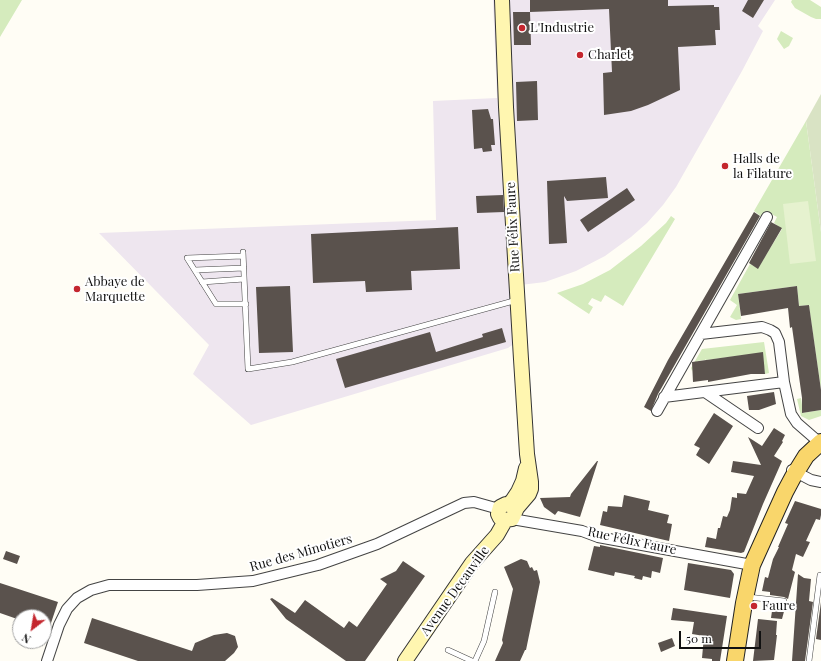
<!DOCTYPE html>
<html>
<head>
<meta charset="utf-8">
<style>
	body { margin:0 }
	#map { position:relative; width:821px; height:661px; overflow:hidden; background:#fffdf5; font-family:"Playfair Display",serif }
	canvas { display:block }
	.north { position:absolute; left:12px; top:609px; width:40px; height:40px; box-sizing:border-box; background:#fff; border:1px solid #a0a0a0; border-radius:50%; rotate:211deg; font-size:11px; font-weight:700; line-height:16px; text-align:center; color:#111 }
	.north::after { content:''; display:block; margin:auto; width:14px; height:18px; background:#c4262e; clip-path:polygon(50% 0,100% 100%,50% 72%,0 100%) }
	.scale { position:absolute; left:679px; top:631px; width:82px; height:18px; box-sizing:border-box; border:2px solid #111; border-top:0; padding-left:5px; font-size:12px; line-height:14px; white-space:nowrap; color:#111; -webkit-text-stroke:3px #fff; paint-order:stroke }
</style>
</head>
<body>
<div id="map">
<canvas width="821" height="661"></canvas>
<div class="north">N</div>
<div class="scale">50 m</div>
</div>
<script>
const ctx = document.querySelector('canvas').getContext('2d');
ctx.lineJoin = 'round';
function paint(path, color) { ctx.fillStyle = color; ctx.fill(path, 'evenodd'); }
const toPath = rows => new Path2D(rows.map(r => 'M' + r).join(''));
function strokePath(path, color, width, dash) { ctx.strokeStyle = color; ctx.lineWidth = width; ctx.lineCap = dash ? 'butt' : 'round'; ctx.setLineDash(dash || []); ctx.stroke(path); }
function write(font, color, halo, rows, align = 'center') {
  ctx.font = font + ' "Playfair Display",serif'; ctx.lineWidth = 4; ctx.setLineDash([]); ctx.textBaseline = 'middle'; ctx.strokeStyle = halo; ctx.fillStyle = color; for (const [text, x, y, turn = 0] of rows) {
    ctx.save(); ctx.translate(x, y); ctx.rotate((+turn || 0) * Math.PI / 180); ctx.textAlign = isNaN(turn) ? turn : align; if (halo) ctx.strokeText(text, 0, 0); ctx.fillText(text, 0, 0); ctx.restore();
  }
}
paint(toPath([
	[493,0,775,0,758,26,763,31,742,71,676,187,663,205,647,223,631,237,605,256,576,271,545,282,512,286,515,343,508,348,251,425,193,374,209,345,99,233,436,220,433,101,497,98]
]), '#eee6ef');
paint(toPath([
	[0,0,22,0,0,37],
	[792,0,810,0,821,7,821,19,816,19,811,17,795,8,791,2],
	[781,31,793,38,789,46,784,49,777,39],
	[806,121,821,232,821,390,809,306,810,305,799,306,797,286,738,294,741,319,736,320,730,317,737,305,730,300,750,264,758,268,782,229,774,223,777,217,766,211,762,217,754,211],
	[671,216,675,219,623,306,605,295,601,302,592,298,588,304,593,307,589,314,557,293,583,284,610,270,641,246,666,223],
	[764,342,769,373,765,374,762,351,762,353,706,360,705,359,705,360,697,361,692,371,691,368,702,349],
	[801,398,803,412,802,413,821,410,821,416,809,420,801,416,797,399]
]), '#d5ebbd');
paint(toPath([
	[821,94,821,232,806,121]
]), '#d9e3c4');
paint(toPath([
	[808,201,816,261,790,264,783,204]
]), '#e6f2cf');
paint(toPath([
	[530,0,668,0,668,6,714,5,714,7,719,7,720,30,715,30,716,45,678,47,680,90,648,105,631,111,604,115,603,73,612,72,609,9,530,12],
	[748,0,764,0,753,18,742,11],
	[513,12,530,12,531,45,514,45],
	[537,81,538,120,517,121,516,82],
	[488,109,491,119,493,119,495,145,491,145,492,151,483,152,482,148,474,149,472,110],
	[606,177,608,198,567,201,564,196,567,243,549,244,547,181],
	[627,188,635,200,588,232,580,220],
	[503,195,504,212,477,213,476,196],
	[754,212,760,216,658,394,651,411,644,407,668,360],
	[771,222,782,228,758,269,749,263],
	[458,227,460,269,411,271,412,290,366,292,365,281,313,283,311,234],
	[290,286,293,352,259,353,256,287],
	[797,286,799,306,809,305,821,390,821,410,802,413,802,398,792,327,790,328,788,308,741,316,738,294],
	[502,328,506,342,345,388,336,359,430,332,436,352,483,337,482,334],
	[763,352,765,374,751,374,708,382,708,380,693,382,692,362],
	[774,392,776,404,759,410,749,410,747,396],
	[714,413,733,426,709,464,696,455,700,448,694,445],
	[774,428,785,435,782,441,783,442,774,456,782,461,763,504,744,552,741,553,705,547,707,537,716,539,718,528,720,528,723,516,727,517,730,510,732,497,737,498,737,493,746,494,754,476,731,472,733,461,761,465,748,437,762,446],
	[597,461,598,461,580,517,558,511,555,515,544,507,540,498,570,497,571,494],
	[624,495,650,501,648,510,669,515,667,523,672,524,669,541,600,525,603,511,607,512,608,506,622,507],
	[795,501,821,509,821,515,820,520,816,519,806,541,810,542,803,557,796,554,792,570,795,572,788,599,784,597,770,595,770,592,762,591,765,577,768,578,773,559,779,547,778,547,788,524,785,523],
	[600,545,663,558,660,573,652,571,651,578,643,576,642,580,634,578,635,576,615,572,614,576,588,570,594,546,600,547],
	[6,551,20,556,17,564,3,559],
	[521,559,527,561,530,568,532,567,534,571,537,570,540,582,526,650,525,650,520,661,495,661,503,643,502,640,513,589,504,567],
	[403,561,425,576,365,661,346,661,286,619,270,599,272,598,295,613,305,600,344,628,349,621,357,627,387,584,380,579,396,571],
	[688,563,731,570,734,574,730,598,684,590],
	[798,574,804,578,811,579,809,601,813,602,805,661,792,661],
	[0,583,58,602,46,638,44,638,44,617,20,617,20,620,0,613],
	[821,602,821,640,816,639],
	[773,604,786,604,782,619,771,618],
	[673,608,727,616,720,661,712,661,712,659,702,658,704,636,692,634,694,622,671,620],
	[92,618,192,651,195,643,214,635,227,633,235,636,238,647,234,653,225,661,138,661,84,643],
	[758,619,777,621,776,635,777,635,774,660,753,661],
	[672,638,675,646,661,652,658,643]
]), '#5a524d');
const lane = toPath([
	[243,252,248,369,292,362,517,300],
	[243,256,187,258,216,304,246,304],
	[195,270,244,268],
	[202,282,244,279],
	[748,597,784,601],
	[448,650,472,661],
	[475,661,484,641,495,592],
	[809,661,820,575]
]);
const street = toPath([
	[701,334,762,327,770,330,775,333,779,342,784,382,791,414,797,423,820,443],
	[705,392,758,428],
	[664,397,784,382],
	[657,411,767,217],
	[792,470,811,480,821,482],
	[512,519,582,531,598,537,752,565],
	[47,661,59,625,67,609,77,598,91,590,109,585,197,585,253,581,318,565,377,544,464,503,474,502,499,509]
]);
const secondary = toPath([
	[502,0,506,107,521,359,527,454,531,482,531,489,529,494,517,508,512,519,504,520,500,518,498,514,500,507,506,504,512,506,515,511],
	[508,504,512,501,518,492,523,481,526,468],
	[405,661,472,563,497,535,505,521]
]);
const primary = toPath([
	[735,661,744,603,752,565,785,492,793,477,806,456,821,442]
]);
strokePath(lane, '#444', 6);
strokePath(street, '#444', 12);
strokePath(secondary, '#333', 16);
strokePath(primary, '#222', 18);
strokePath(lane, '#fff', 5);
strokePath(street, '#fff', 10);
strokePath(secondary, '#fff6b0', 14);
strokePath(primary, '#f9d66b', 16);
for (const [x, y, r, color] of [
	[522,28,4,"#c4262e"],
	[580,55,4,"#c4262e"],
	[725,166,4,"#c4262e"],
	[77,289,4,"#c4262e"],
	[754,606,4,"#c4262e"]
]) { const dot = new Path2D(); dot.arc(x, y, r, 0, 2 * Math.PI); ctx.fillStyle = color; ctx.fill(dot); strokePath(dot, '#fff', 1.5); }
write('13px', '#111', '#fff', [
	["L'Industrie",530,28],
	["Charlet",588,55],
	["Halls de",733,159],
	["la Filature",733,174],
	["Abbaye de",85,282],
	["Marquette",85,297],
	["Faure",762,606]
], 'left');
write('13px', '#111', '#fff', [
	["Rue Félix Faure",513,227,-93],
	["Rue Félix Faure",632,541,12],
	["Rue des Minotiers",301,553,-16],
	["Avenue Decauville",455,591,-54]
]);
</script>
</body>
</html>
